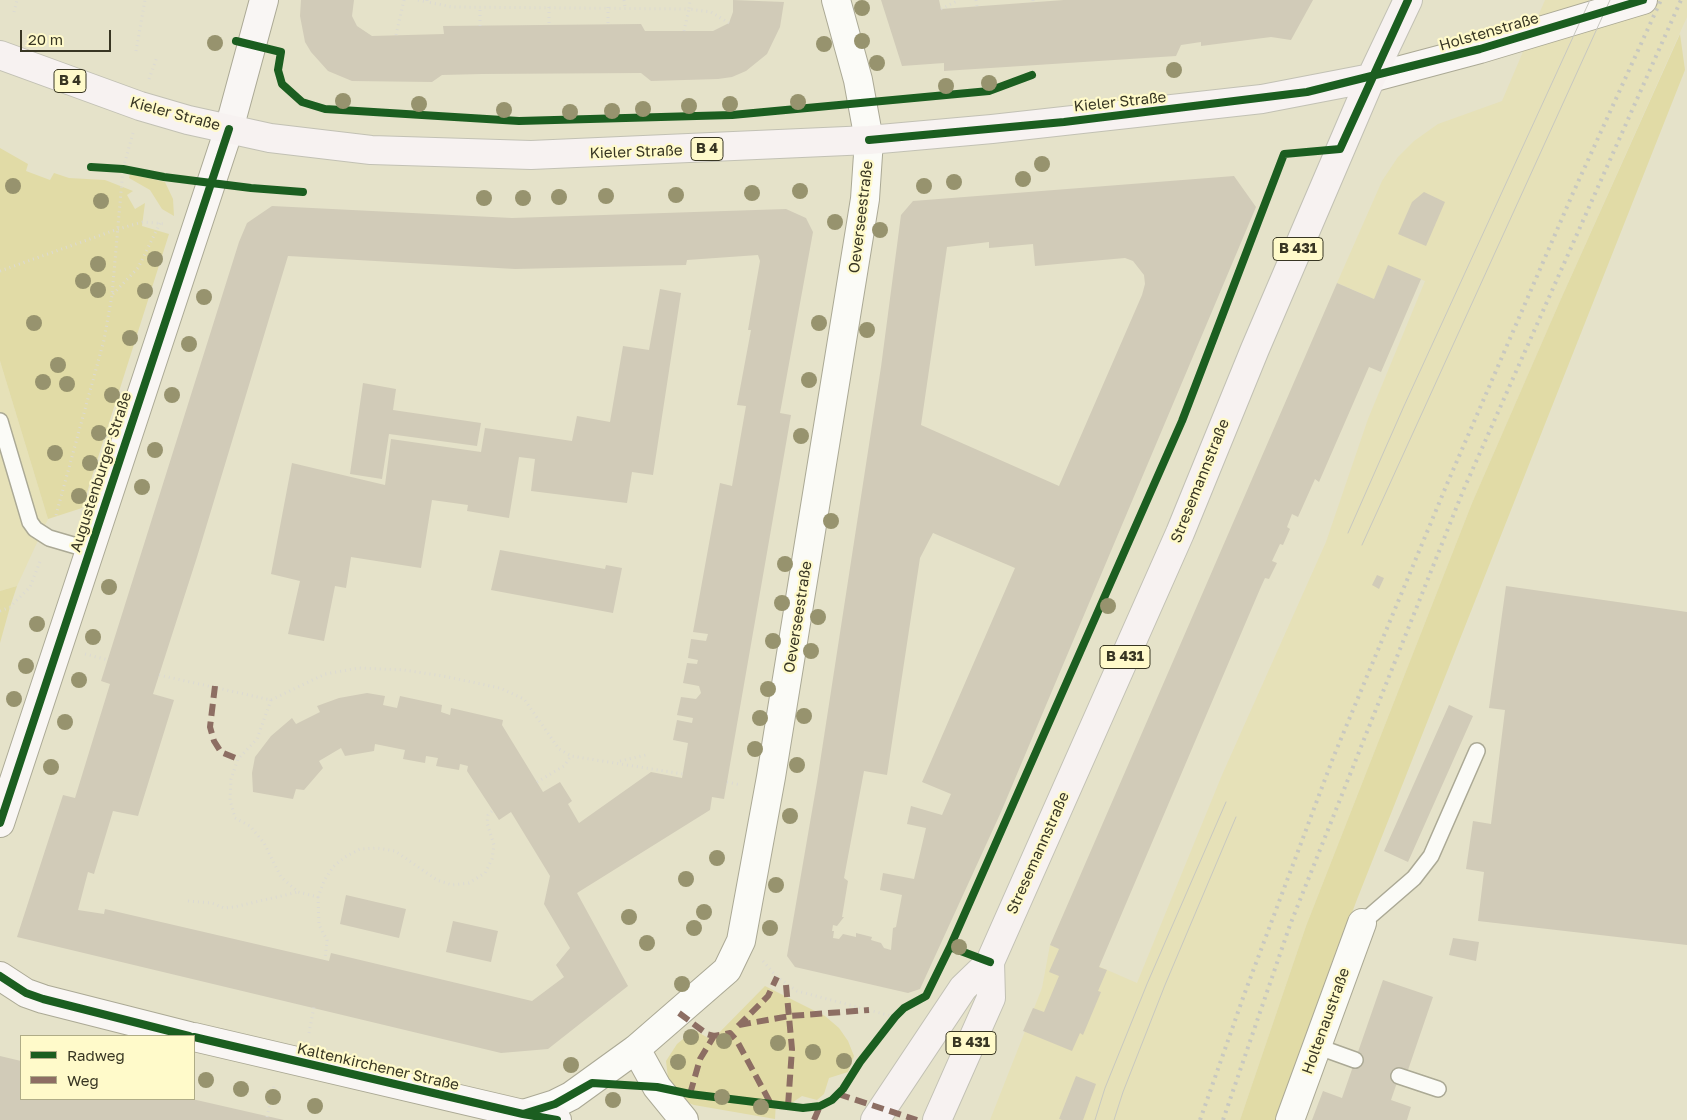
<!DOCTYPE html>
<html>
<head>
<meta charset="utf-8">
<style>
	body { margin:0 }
	#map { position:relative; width:1687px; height:1120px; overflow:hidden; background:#e5e2c9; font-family:"Golos Text",sans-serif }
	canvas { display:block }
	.legend { position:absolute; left:20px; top:1035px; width:175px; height:65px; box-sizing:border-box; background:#fffaca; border:1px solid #afac87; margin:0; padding:6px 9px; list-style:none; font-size:15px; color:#383623 }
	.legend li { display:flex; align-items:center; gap:10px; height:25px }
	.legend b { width:25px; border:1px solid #afac87 }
	.scale { position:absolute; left:20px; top:30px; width:91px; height:22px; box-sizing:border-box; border:2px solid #383623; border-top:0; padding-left:6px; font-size:15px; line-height:18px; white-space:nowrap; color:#383623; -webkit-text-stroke:4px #fffaca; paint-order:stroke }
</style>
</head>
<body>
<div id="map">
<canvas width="1687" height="1120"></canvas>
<ul class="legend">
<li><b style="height:6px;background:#1b5e20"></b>Radweg</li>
<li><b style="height:6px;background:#8d6e63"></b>Weg</li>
</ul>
<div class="scale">20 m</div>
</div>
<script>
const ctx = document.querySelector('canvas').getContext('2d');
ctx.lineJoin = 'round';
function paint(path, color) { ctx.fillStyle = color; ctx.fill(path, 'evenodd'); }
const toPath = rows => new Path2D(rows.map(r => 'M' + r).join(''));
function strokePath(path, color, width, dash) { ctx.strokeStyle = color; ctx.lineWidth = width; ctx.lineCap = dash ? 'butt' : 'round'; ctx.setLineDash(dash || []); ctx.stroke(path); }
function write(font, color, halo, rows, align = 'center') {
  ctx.font = font + ' "Golos Text",sans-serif'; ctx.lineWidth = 4.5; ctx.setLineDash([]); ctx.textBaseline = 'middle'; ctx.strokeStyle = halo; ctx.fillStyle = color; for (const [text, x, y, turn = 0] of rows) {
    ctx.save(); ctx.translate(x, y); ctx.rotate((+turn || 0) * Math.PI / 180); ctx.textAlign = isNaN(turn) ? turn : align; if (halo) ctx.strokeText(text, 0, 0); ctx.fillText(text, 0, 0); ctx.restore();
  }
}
paint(toPath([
	[1545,0,1687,0,1687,17,1560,301,1472,503,1306,926,1240,1120,990,1120,1042,988,1050,945,1137,983,1222,775,1326,542,1368,419,1425,281,1388,266,1374,299,1337,283,1382,181,1398,157,1414,141,1438,124,1502,101],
	[0,361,48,519,17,586,0,591]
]), '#e6e1b8');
paint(toPath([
	[1680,34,1685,70,1356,902,1275,1120,1240,1120,1306,926,1472,503,1560,301],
	[0,148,28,164,26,171,50,180,54,173,69,178,105,180,133,191,127,195,135,209,145,203,142,226,169,234,82,508,48,519,0,361],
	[130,174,165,182,173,199,174,216,162,209,150,190,129,178],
	[17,586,10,607,0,643,0,591],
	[765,986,825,1016,839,1028,848,1041,854,1056,848,1072,829,1078,824,1094,817,1100,802,1096,793,1102,776,1102,775,1119,694,1105,679,1099,668,1078,666,1061,677,1044,694,1030,712,1040]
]), '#e1dba6');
paint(toPath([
	[301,0,354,0,352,16,357,26,372,36,444,34,443,26,641,24,645,31,713,31,729,23,733,12,733,0,784,2,780,27,767,54,746,71,732,77,718,79,651,81,641,73,482,74,442,75,432,82,352,81,328,71,311,52,305,42,300,16],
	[881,0,939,0,941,9,1064,0,1313,0,1291,40,1271,37,1201,46,1201,42,1181,45,1176,56,944,71,944,63,902,66],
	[1234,176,1256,207,1001,812,920,989,908,993,795,967,787,956,817,782,881,367,901,215,913,201],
	[989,242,989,248,1033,244,1035,266,1125,258,1133,261,1144,275,1145,284,1142,295,1059,486,921,425,947,247],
	[933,533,1015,568,922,782,951,794,942,815,911,806,907,824,926,828,914,879,883,873,880,890,902,895,896,927,893,928,891,950,884,948,881,943,871,940,872,937,856,933,856,937,843,934,839,939,833,938,834,931,832,931,833,925,837,926,844,917,842,917,848,881,844,878,864,771,887,775,920,558],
	[1424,192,1445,202,1426,246,1398,234,1412,202],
	[272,206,512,218,786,209,806,218,813,232,780,413,791,415,724,799,712,797,710,810,577,893,628,986,548,1049,501,1053,17,937,63,795,75,798,110,684,101,681,239,242,247,223],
	[758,255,760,261,748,330,751,330,737,405,746,406,732,486,720,483,693,632,708,634,706,641,691,639,688,658,698,660,697,664,687,663,683,683,699,686,701,693,696,699,681,697,677,715,693,718,692,723,677,720,673,740,688,743,682,778,651,772,579,823,568,804,572,801,560,782,543,792,502,725,503,720,451,708,450,715,441,712,442,705,400,696,397,708,383,705,385,696,367,693,339,698,317,706,320,712,296,724,292,718,271,736,255,757,252,773,253,792,293,799,296,789,304,790,323,768,319,761,341,748,345,756,374,751,375,744,405,750,403,759,425,763,426,756,438,758,436,766,459,770,460,764,468,766,467,771,499,820,511,812,550,876,544,904,570,948,556,965,564,977,532,1001,331,953,329,961,105,909,104,914,78,910,88,872,94,874,113,811,138,816,174,700,153,694,197,557,288,256,515,269,686,265,687,260],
	[1388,265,1421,279,1381,372,1369,367,1319,482,1315,479,1298,517,1292,514,1287,527,1290,529,1283,545,1280,544,1272,561,1277,563,1269,579,1265,578,1260,589,1099,967,1107,970,1098,991,1101,992,1083,1035,1080,1033,1072,1051,1023,1031,1033,1008,1044,1012,1059,976,1049,972,1059,949,1050,945,1337,283,1374,299],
	[660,289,681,293,653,475,632,472,627,503,531,491,535,459,519,457,509,518,467,511,468,505,432,500,421,568,351,557,346,588,335,586,324,641,288,634,300,581,271,574,292,463,385,485,391,439,481,452,485,428,572,441,577,416,610,422,623,346,649,350],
	[363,383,396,389,393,410,481,423,477,446,389,434,382,479,350,474],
	[500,550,605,569,606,565,622,568,613,613,491,590],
	[1377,575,1384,578,1379,589,1372,585],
	[1506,586,1687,612,1687,945,1478,921,1484,872,1466,869,1473,821,1491,824,1505,710,1489,708],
	[1449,705,1473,716,1408,862,1384,851],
	[346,895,406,909,399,938,340,924],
	[453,921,498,931,491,962,446,952],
	[1453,938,1479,942,1476,961,1449,955],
	[1383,980,1433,997,1408,1070,1402,1068,1391,1100,1411,1107,1407,1120,1312,1120,1323,1091,1342,1098],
	[0,1056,21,1061,21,1099,192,1099,284,1120,0,1120],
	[1076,1076,1096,1084,1083,1120,1062,1120,1059,1119]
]), '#d1cbb8');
const lane = toPath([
	[0,421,30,522,35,529,49,538,90,550],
	[1362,923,1414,878,1431,856,1477,751],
	[1316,1046,1355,1060],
	[1399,1076,1438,1089]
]);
const street = toPath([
	[636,1049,657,1087,684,1120],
	[523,1114,555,1104,571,1096,636,1049,727,970,741,941,771,777,865,199,869,140,858,80,836,0],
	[1290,1120,1362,923]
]);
const secondary = toPath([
	[1371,78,1480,49,1643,0],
	[0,823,229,129,264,0],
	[0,976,26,993,43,999,189,1036],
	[194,1037,523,1114,557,1120]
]);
const primary = toPath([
	[0,55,140,106,188,120,270,138,371,150,531,155,869,140,992,129,1262,99,1371,78],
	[875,1120,963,988,990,962,1180,533,1255,349,1371,78,1408,0],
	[937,1120,991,998,990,962]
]);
strokePath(lane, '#aba995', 18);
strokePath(street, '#aba995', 30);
strokePath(secondary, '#aba995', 30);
strokePath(primary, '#c2c1b4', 30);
strokePath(toPath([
	[418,0,427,2],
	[427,0,427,2,452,7,689,9,690,0],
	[624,0,625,7],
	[976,0,977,6],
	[1033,0,1033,2],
	[549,7,549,25],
	[608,7,608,25],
	[941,9,959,0],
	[14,12,17,0],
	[480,26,480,7],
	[684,31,689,9,711,12,729,23],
	[396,35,404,0],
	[136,51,145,0],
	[149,79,157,57],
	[0,271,118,229,143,222,166,224],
	[113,294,138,268,160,223],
	[56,515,104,340,112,295,123,169,133,133],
	[0,611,10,607,30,587,41,559],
	[85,654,108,660],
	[159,675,271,700,325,674,359,668,404,670,443,676,500,688,524,699,559,749,571,756,683,774],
	[271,700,257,739,238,759,231,779,230,800,235,818,250,826,264,843,281,877,298,892,318,897,324,881,333,867,345,857,360,849,377,848,395,851,437,880,452,885,469,883,485,873,492,859,494,845,487,823,488,815,493,810],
	[620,761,646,755],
	[537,782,564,766,571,756],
	[727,782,741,785],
	[318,897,319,925,327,940,325,960],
	[188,901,212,903,224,908,234,907,298,892],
	[763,961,777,977,797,991,895,1017],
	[309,1033,314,1007],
	[267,1117,274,1086]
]), '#dcdad2', 3, [1, 4]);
strokePath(lane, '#fbfbf7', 15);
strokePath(street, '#fbfbf7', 28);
strokePath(secondary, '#f9f6f4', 28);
strokePath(primary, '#f7f2f1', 28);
strokePath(toPath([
	[1348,533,1404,406,1590,0],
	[1362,545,1610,0],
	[1095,1120,1105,1088,1147,984,1226,802],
	[1114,1120,1123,1092,1165,985,1236,817]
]), '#c8c8c0', 1);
strokePath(toPath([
	[1200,1120,1244,995,1333,758,1447,484,1573,193,1661,0],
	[1223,1120,1290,925,1463,491,1681,0]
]), '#c8c8c0', 4, [2.5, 5]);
strokePath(toPath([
	[215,686,210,727,214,741,221,752,238,759],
	[786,985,792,1049,788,1106],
	[679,1013,707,1034,714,1036,730,1033,737,1041,771,1104],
	[739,1025,790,1016,869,1010],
	[738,1026,768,996,777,977],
	[690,1094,700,1059,714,1036],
	[838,1094,917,1120],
	[814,1120,820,1106]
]), '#8d6e63', 6, [12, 6]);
strokePath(toPath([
	[236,41,281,52,278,70,282,84,302,102,325,109,519,121,732,115,989,91,1032,75],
	[869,140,1064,122,1307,92,1480,49,1643,0],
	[91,167,123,169,164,177,251,188,303,192],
	[0,823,229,129],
	[950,947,1182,421,1284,154,1340,149,1408,0],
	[0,976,26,993,43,999,189,1036],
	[194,1037,523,1114,557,1120],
	[523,1114,555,1104,592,1083,657,1087,690,1094,803,1108,820,1106,832,1100,843,1089,860,1062,895,1017,904,1008,926,996,950,947,990,962]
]), '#1b5e20', 8);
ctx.fillStyle = '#97936e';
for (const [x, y] of [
	[862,8],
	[862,41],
	[215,43],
	[824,44],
	[877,63],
	[1174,70],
	[989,83],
	[946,86],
	[343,101],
	[798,102],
	[419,104],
	[730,104],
	[689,106],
	[643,109],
	[504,110],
	[612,111],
	[570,112],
	[1042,164],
	[1023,179],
	[954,182],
	[13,186],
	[924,186],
	[800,191],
	[752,193],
	[676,195],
	[606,196],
	[559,197],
	[484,198],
	[523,198],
	[101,201],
	[835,222],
	[880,230],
	[155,259],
	[98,264],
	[83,281],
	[98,290],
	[145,291],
	[204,297],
	[34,323],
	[819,323],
	[867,330],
	[130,338],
	[189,344],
	[58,365],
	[809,380],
	[43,382],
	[67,384],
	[112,395],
	[172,395],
	[99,433],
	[801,436],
	[155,450],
	[55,453],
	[90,463],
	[142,487],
	[79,496],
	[831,521],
	[785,564],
	[109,587],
	[782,603],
	[1108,606],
	[818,617],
	[37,624],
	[93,637],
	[773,641],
	[811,651],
	[26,666],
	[79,680],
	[768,689],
	[14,699],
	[804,716],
	[760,718],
	[65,722],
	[755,749],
	[797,765],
	[51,767],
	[790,816],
	[717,858],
	[686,879],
	[776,885],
	[704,912],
	[629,917],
	[694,928],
	[770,928],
	[647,943],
	[959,947],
	[682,984],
	[691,1037],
	[724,1041],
	[778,1043],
	[813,1052],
	[844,1061],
	[678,1062],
	[571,1065],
	[206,1080],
	[241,1089],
	[273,1097],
	[722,1097],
	[613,1100],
	[315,1106],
	[761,1107]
]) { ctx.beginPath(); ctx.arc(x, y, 8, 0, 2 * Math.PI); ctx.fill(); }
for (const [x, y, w] of [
	[70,81,32],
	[707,149,32],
	[1298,249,50],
	[1125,657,50],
	[971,1043,50]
]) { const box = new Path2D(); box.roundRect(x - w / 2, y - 11.5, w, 23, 4); ctx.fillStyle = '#fffaca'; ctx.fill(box); strokePath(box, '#383623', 1); }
write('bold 14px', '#383623', null, [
	["B 4",70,81],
	["B 4",707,149],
	["B 431",1298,249],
	["B 431",1125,657],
	["B 431",971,1043]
]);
write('15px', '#383623', '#fffaca', [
	["Holstenstraße",1489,32,-16],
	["Kieler Straße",1120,102,-6],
	["Kieler Straße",175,114,15],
	["Kieler Straße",636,152,-2],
	["Oeverseestraße",861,217,-83],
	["Augustenburger Straße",101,472,-72],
	["Stresemannstraße",1200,481,-68],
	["Oeverseestraße",798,617,-81],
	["Stresemannstraße",1038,853,-66],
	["Holtenaustraße",1326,1021,-70],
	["Kaltenkirchener Straße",378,1067,13]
]);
</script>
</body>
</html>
